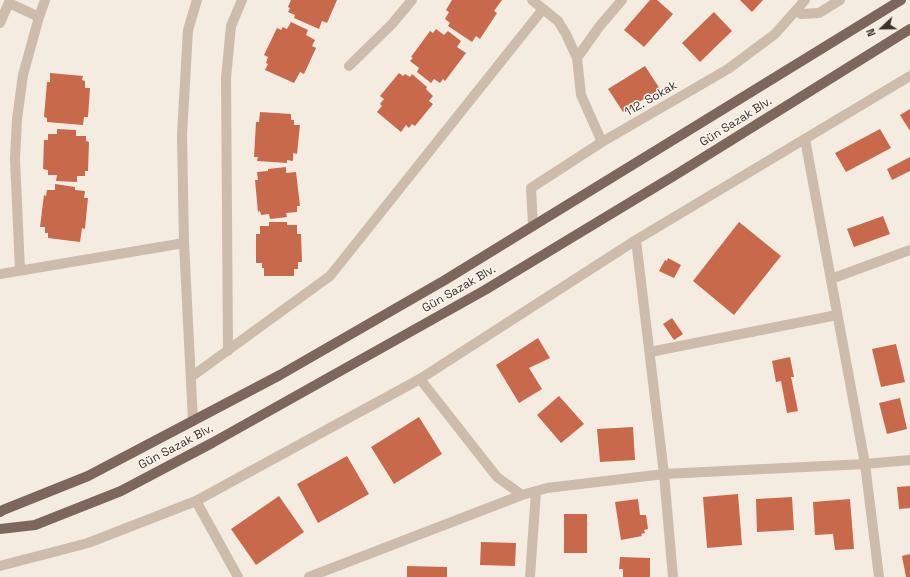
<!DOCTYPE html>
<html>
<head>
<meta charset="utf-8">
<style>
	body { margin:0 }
	#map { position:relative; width:910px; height:577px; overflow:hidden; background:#f4ebe1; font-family:"Space Grotesk",sans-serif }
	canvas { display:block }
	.north { position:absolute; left:862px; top:8px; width:40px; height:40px; -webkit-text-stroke:3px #fbf5ee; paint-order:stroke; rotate:248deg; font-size:11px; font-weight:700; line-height:16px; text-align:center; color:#3b302b }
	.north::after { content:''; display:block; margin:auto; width:14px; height:18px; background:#3b302b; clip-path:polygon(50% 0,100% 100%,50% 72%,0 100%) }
</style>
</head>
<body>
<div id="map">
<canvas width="910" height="577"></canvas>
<div class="north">N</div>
</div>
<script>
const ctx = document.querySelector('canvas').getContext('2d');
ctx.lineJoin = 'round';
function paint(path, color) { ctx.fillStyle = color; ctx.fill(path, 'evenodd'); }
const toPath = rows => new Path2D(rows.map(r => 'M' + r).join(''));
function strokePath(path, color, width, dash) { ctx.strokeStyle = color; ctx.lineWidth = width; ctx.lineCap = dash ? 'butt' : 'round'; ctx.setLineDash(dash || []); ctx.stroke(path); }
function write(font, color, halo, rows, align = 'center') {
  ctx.font = font + ' "Space Grotesk",sans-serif'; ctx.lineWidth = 3; ctx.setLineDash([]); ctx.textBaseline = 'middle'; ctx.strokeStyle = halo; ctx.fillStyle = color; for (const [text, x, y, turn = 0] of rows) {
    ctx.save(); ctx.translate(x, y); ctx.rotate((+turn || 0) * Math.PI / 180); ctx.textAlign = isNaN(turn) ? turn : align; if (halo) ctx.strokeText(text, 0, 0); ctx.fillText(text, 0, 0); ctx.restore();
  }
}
paint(toPath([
	[291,0,337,0,327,23,322,21,319,29,294,18,295,15,288,12,290,8,288,7],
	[452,0,502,0,494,11,497,13,480,39,476,36,472,42,448,26,450,23,445,19,449,12,446,10],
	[650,0,657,0,673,14,644,47,624,30],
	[740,0,763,0,752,12],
	[714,12,732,31,700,62,682,43],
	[291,22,308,30,306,35,315,40,312,46,316,48,304,74,300,72,294,83,265,70,268,64,266,63,268,57,264,55,277,28,281,30,283,27,287,29],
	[436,29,444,35,448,31,461,41,457,47,466,53,445,81,443,79,440,83,434,79,431,83,417,72,419,68,410,61,413,58,411,57,430,31,433,33],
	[645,66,660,89,623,112,608,89],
	[50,73,83,76,82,80,85,81,85,88,90,88,88,117,84,117,83,125,47,122,47,118,44,117,47,82,50,82],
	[399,73,403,76,405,74,410,77,412,74,427,87,426,89,433,96,429,101,433,104,415,126,412,124,409,128,406,125,401,132,377,112,382,106,380,104,384,99,380,96],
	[910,109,910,131,900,115],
	[260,112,291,114,291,120,294,120,294,125,300,125,297,154,293,153,293,161,287,160,287,163,257,161,258,157,254,157,256,122,259,122],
	[57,129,76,130,76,136,86,136,86,141,89,142,88,171,85,171,85,176,77,176,77,182,56,181,57,175,48,175,48,170,43,169,44,140,48,140,48,134,57,134],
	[880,129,891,148,846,172,835,153],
	[910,157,910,171,892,180,887,169],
	[286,167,286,173,296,172,300,206,297,206,297,212,286,213,287,217,270,219,269,214,261,215,260,211,258,212,255,180,258,180,257,172,268,171,268,169],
	[55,184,75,187,75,190,85,191,84,198,88,198,85,229,82,228,80,242,48,238,48,233,45,233,45,227,40,227,44,195,46,196,47,190,55,190],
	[883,216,890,234,854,247,847,229],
	[269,222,287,222,287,225,297,225,297,234,301,234,302,262,298,262,298,269,294,269,294,276,264,276,264,268,262,268,262,263,256,263,256,234,260,234,260,226,269,226],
	[739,222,781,256,734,315,693,281],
	[668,258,681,265,674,278,659,271,665,260,667,261],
	[672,318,683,334,674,340,663,324],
	[538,338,550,358,529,368,542,389,519,403,496,365],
	[896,344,905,382,881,387,872,349],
	[790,357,794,377,791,377,798,411,787,413,781,381,776,382,772,361],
	[559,396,584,424,561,443,537,415],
	[900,398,907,429,887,434,879,403],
	[419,417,442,454,394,484,371,447],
	[633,427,635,460,600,462,597,429],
	[347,456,369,494,318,523,297,484],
	[910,486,910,508,899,509,897,487],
	[738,494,742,545,707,548,703,497],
	[279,496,304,532,256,565,231,529],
	[792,497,794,530,757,532,756,499],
	[638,499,640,515,646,515,648,529,644,530,645,533,641,534,642,536,621,540,615,502],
	[850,499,854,549,835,550,833,534,815,535,813,502],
	[564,514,587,514,587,553,564,553],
	[481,542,516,543,515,566,480,565],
	[910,554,910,577,906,577,902,556],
	[620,557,650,558,650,577,623,577,623,569,619,569],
	[407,566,447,567,447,577,407,577]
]), '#c8694b');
strokePath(toPath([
	[532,0,558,21,566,34,577,58],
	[9,3,39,17],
	[797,10,801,14,819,13,840,0],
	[0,23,10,0],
	[349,66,392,24,412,0],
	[805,139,865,464,879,577],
	[602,142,581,95,577,58,599,27,622,0],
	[533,226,531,188,602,142,728,69,775,34,805,0],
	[636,240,664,474,673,577],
	[20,270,15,159,17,119,23,75,39,17,45,0],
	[0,274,184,243],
	[831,279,910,250],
	[228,351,226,78,231,26,242,0],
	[650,352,837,315],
	[191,377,330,276,543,9],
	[420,379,497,477,522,495],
	[193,421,184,243,182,135,188,30,197,0],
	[196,501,238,577],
	[0,566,88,543,196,501,420,379,636,240,910,76],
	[309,577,522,495,547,488,664,474,865,464,910,460],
	[530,577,536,491]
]), '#cdbbac', 10);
strokePath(toPath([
	[0,512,3,510,88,476,280,375,445,280,901,0],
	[0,529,35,525,121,491,212,443,485,290,677,174,910,29]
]), '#7d675c', 10);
write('12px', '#3b302b', '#fbf5ee', [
	["112. Sokak",651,99,-30],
	["Gün Sazak Blv.",736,122,-32],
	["Gün Sazak Blv.",459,289,-30],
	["Gün Sazak Blv.",176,447,-28]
]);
</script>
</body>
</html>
